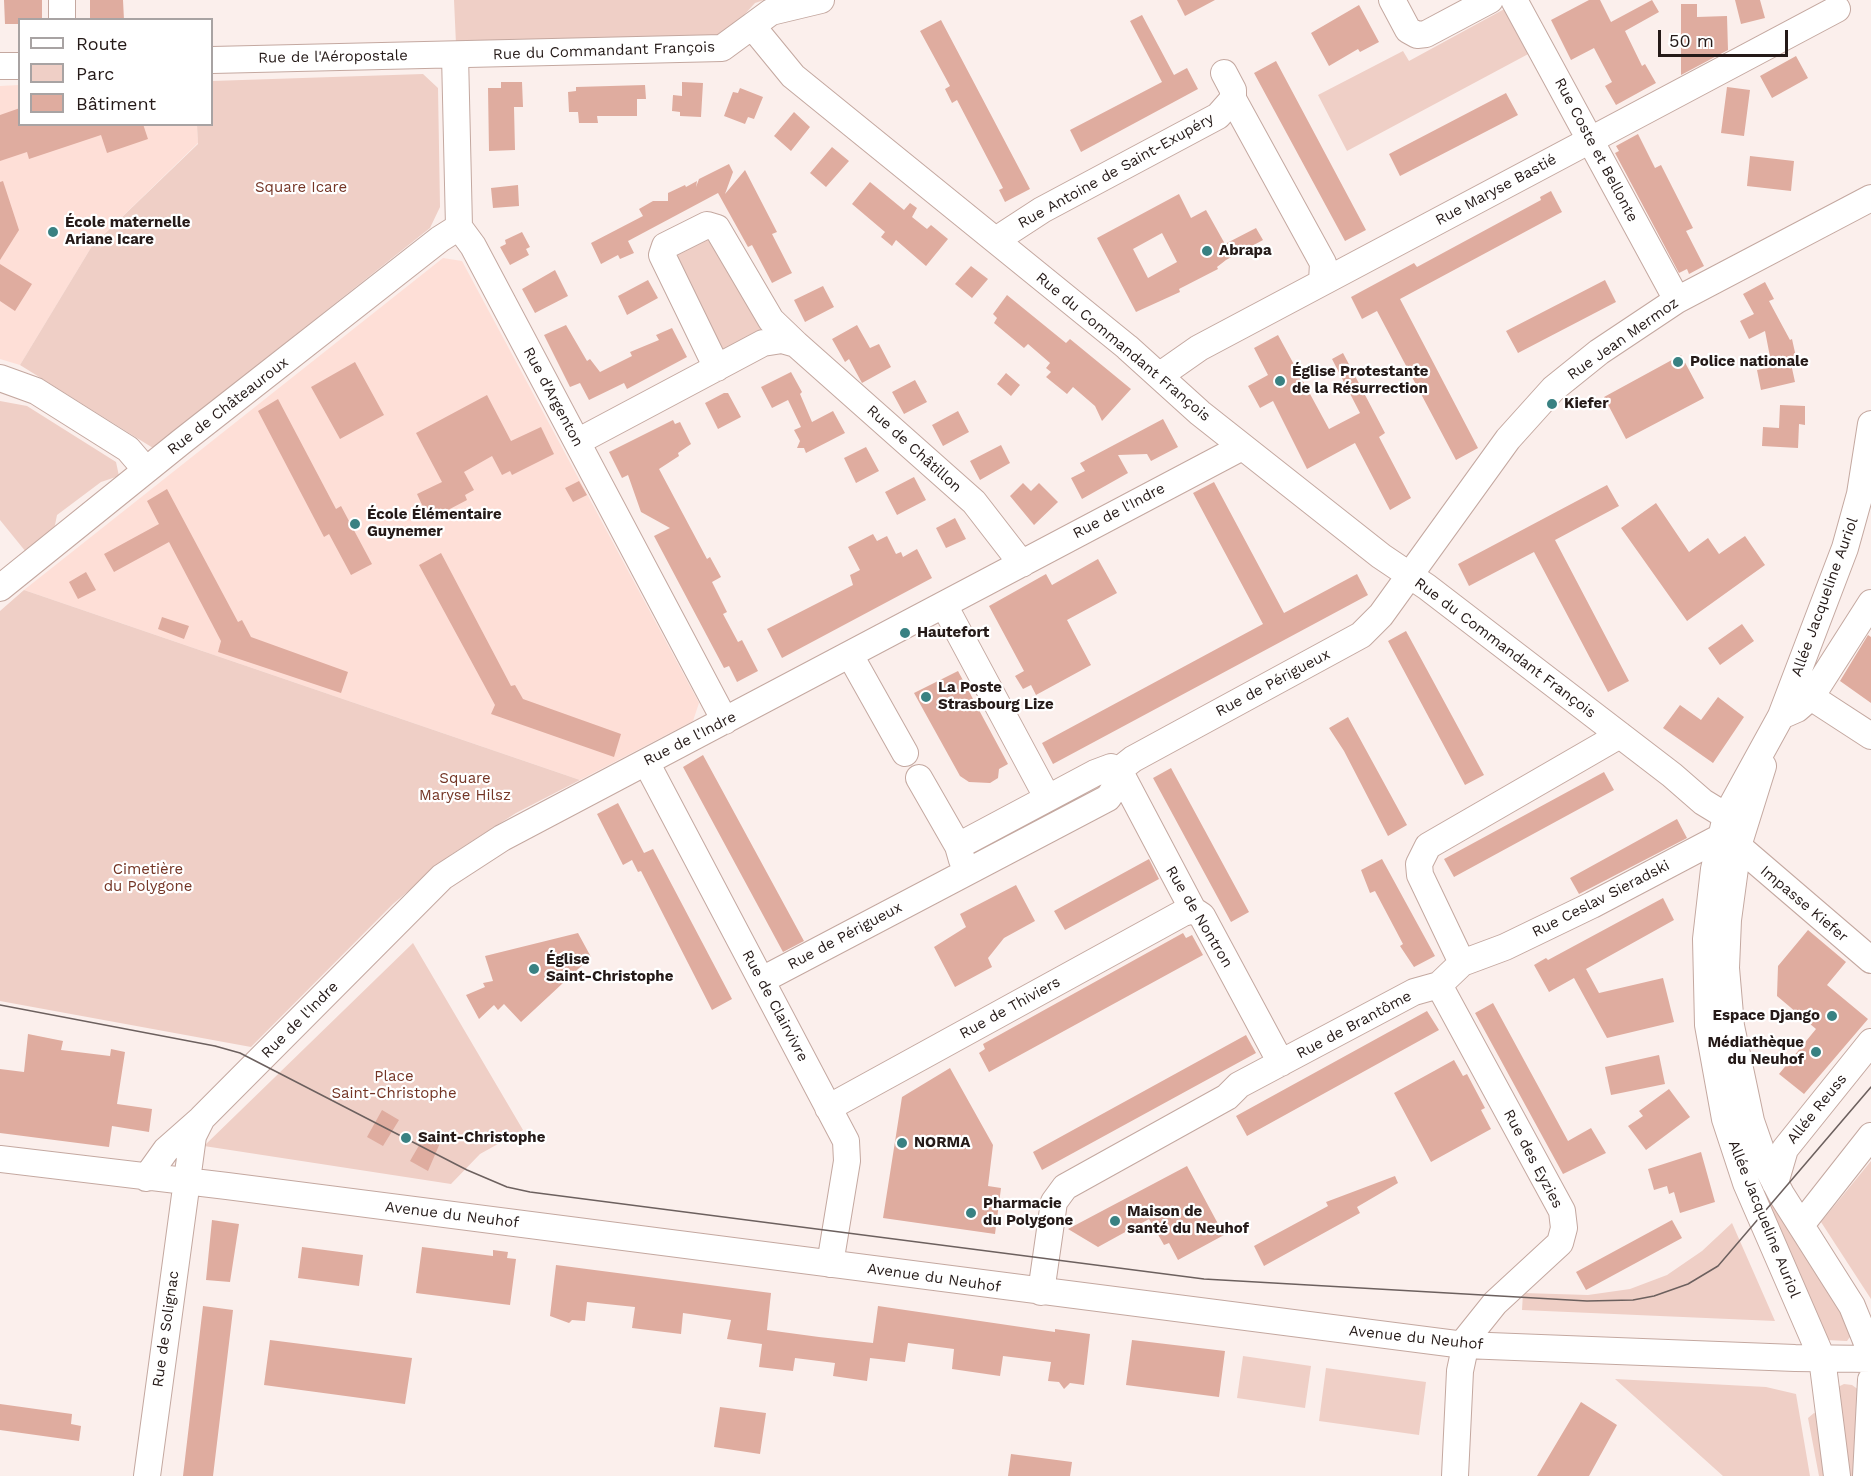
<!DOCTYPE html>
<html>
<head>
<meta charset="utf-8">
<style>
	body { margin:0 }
	#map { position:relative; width:1871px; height:1476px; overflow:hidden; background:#fbefec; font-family:"Work Sans",sans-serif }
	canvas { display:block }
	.legend { position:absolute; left:18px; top:18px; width:195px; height:108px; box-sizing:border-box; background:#fff; border:2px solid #a8a3a3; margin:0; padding:8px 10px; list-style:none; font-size:18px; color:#251a18 }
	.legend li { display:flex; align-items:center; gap:12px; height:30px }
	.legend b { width:30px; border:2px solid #a8a3a3 }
	.scale { position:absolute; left:1658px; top:30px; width:130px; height:27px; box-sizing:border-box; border:3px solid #251a18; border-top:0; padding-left:8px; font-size:18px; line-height:21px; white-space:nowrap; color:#251a18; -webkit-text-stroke:4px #fff; paint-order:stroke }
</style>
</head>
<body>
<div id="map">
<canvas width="1871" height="1476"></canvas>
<ul class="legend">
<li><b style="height:8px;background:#fff"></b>Route</li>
<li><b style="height:16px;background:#efcfc6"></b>Parc</li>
<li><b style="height:16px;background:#dfac9f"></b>Bâtiment</li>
</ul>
<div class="scale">50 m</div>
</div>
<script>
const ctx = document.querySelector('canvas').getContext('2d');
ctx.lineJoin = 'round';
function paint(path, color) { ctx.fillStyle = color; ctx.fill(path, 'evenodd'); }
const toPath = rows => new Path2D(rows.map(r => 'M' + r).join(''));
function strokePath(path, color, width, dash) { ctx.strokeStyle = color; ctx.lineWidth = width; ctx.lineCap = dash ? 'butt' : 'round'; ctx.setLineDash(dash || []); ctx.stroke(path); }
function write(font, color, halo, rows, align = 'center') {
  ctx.font = font + ' "Work Sans",sans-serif'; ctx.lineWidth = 4.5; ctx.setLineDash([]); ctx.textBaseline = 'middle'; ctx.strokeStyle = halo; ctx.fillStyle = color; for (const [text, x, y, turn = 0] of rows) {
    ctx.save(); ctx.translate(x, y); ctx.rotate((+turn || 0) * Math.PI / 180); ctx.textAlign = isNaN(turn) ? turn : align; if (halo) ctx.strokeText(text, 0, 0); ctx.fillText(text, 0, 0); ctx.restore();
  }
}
paint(toPath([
	[19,85,20,124,197,125,198,143,92,246,20,365,0,359,0,86],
	[443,258,462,261,699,703,693,721,580,780,24,590]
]), '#fedfd7');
paint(toPath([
	[454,0,764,0,755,3,735,25,711,43,456,44],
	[1508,7,1532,52,1347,151,1318,95,1403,51,1409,61],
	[423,74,438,88,440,207,430,228,153,448,20,365,92,246,198,144,197,125,212,124,212,81],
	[702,238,708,239,764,330,722,352,674,253],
	[0,401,27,406,116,462,119,476,101,482,57,515,54,530,26,552,0,520],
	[24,590,580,780,516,813,452,854,393,904,251,1047,0,1001,0,611],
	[413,943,523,1130,480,1154,451,1184,204,1146],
	[1732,1087,1853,1316,1852,1334,1847,1341,1826,1340,1815,1322,1734,1119],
	[1871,1161,1871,1299,1821,1222],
	[1732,1223,1775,1321,1522,1310,1523,1293,1588,1295,1630,1289,1667,1275,1702,1251],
	[1243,1356,1311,1366,1305,1408,1237,1398],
	[1326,1368,1426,1382,1419,1435,1319,1421],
	[1615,1379,1766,1387,1796,1394,1810,1476,1723,1476],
	[1844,1384,1852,1385,1859,1390,1859,1476,1843,1476,1836,1388],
	[1814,1413,1817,1414,1831,1476,1819,1476,1808,1418]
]), '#efcfc6');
paint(toPath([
	[4,0,42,0,42,20,20,20,20,24,5,24],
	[90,0,123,0,124,20,90,20],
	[1177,0,1215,0,1185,16],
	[1589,0,1600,0,1611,22,1652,0,1659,12,1625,31,1642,66,1645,64,1656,83,1616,105,1605,86,1612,82,1594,48,1571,60,1551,20],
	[1735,0,1760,0,1765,18,1741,24],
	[1681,4,1697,4,1697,17,1727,16,1728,50,1681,75],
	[1359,5,1379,42,1360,52,1358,49,1329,66,1311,33],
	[1142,15,1174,75,1187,68,1198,89,1081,152,1070,130,1162,82,1130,21],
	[941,20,1030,189,1005,202,999,190,1003,188,957,100,952,103,945,89,950,86,920,31],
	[1796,56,1808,78,1772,98,1760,76],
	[1276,61,1366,230,1345,241,1254,73],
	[501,82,522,82,523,107,514,107,515,150,489,151,488,88,501,88],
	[682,82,703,83,701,117,680,116,680,112,672,111,673,95,682,96],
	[645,85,646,99,637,99,637,116,597,116,598,123,579,123,578,112,569,112,568,92,576,91,576,87],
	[1727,87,1750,90,1744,136,1721,133],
	[740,88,763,97,754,119,748,117,745,124,724,116,733,92,738,93],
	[1506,93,1518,115,1400,176,1389,154],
	[20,108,20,124,143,124,148,139,107,153,101,135,29,159,27,152,0,161,0,115],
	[794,112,810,127,791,151,774,136],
	[1638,134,1655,168,1661,165,1693,228,1686,231,1704,266,1689,274,1687,269,1679,273,1615,153,1619,151,1616,146],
	[832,147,849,161,826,187,810,173],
	[1750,156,1794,161,1791,191,1747,186],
	[729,164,733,172,725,194,745,170,777,232,772,234,792,273,772,283,752,245,748,247,718,193,628,241,634,253,620,259,618,255,601,264,591,243,643,216,639,209,653,201,668,201,668,193,685,185,686,187,697,181,696,187,699,179],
	[3,181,19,230,0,260,0,182],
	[870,182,904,210,910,203,917,208,912,217,927,229,931,225,948,239,926,266,896,240,892,246,881,237,885,232,852,204],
	[518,185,519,206,493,208,491,188],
	[1551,191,1562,212,1400,299,1478,448,1456,460,1377,311,1362,319,1351,297,1414,263,1417,267,1541,200,1540,197],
	[1179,194,1191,218,1206,210,1225,244,1256,228,1263,240,1226,260,1217,267,1218,269,1179,289,1180,292,1136,312,1097,238],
	[1162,233,1177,262,1148,278,1133,249],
	[522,232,530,247,526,249,529,255,510,265,500,247,506,244,505,240],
	[0,264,32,284,15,311,0,301],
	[971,266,988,279,972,298,955,284],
	[555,270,568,296,535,313,522,289],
	[648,280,658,298,627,315,618,296],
	[1605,280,1616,302,1518,353,1506,331],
	[1765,282,1774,299,1769,301,1790,340,1792,339,1796,357,1790,359,1795,382,1761,390,1757,370,1772,367,1765,331,1749,339,1740,321,1754,314,1743,294],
	[823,286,834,307,805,322,794,300],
	[1007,295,1066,343,1070,339,1131,389,1102,421,1095,406,1073,387,1067,394,1046,377,1051,372,1046,368,1050,363,1028,344,1024,348,994,323,997,318,993,314],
	[566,325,587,361,590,359,600,372,632,356,630,352,659,340,656,335,672,328,687,357,627,389,624,383,589,400,580,383,570,387,544,335],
	[857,325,870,348,879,344,891,367,862,383,849,359,845,362,832,339],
	[1278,335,1329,429,1360,413,1332,359,1343,353,1385,433,1379,437,1411,498,1390,510,1355,443,1307,469,1273,401,1260,408,1248,386,1268,375,1254,348],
	[1681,355,1704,398,1626,439,1604,397],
	[355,362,384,415,340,439,311,387],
	[791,372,802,392,800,394,812,422,833,411,845,433,806,453,804,448,797,448,800,441,794,430,801,427,788,400,772,408,761,387],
	[1006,373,1020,385,1011,396,997,384],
	[915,380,927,402,904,414,892,392],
	[724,393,728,393,741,417,718,429,705,403],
	[487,395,511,441,541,427,554,454,512,475,510,471,502,475,492,456,464,472,474,490,465,495,467,500,429,520,417,494,442,482,416,433],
	[278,399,336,509,341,506,372,564,351,575,329,534,324,537,258,411],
	[1780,405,1805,406,1805,425,1799,424,1798,448,1762,446,1763,427,1779,428],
	[958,411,969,432,943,446,932,425],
	[1163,419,1178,447,1151,461,1147,454,1118,455,1128,473,1082,499,1071,478,1085,471,1080,463],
	[673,420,675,424,680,422,691,444,678,453,679,456,659,469,707,559,710,557,721,577,712,582,727,612,723,614,738,642,742,640,758,671,737,682,729,666,724,668,654,536,670,528,641,512,628,475,622,478,609,452],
	[1001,445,1010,463,980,480,970,461],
	[866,447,879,471,856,483,844,458],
	[914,477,926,500,897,515,885,492],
	[579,481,587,495,573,502,565,488],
	[1214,482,1284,613,1357,574,1368,595,1053,764,1042,743,1263,624,1193,493],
	[1023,483,1031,491,1039,483,1058,502,1034,525,1010,496],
	[1607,485,1619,506,1555,540,1629,681,1608,692,1534,552,1469,586,1458,564],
	[167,489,238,622,242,620,251,637,348,672,341,693,218,652,221,641,169,542,114,572,104,554,159,524,147,501],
	[1656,503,1689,552,1708,538,1719,554,1745,536,1765,565,1687,621,1621,528],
	[955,518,966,539,946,548,936,528],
	[873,534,877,541,887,536,896,554,901,552,903,557,917,549,932,578,782,658,767,629,853,585,850,575,860,570,848,547],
	[441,553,511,686,515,685,523,699,621,734,614,757,491,714,495,705,419,565],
	[1098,559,1117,593,1067,620,1091,665,1036,695,1031,685,1023,689,1015,676,1024,671,989,606,1046,574,1052,585],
	[86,572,96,590,78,599,69,582],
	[162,617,189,626,184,639,158,629],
	[1742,624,1754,641,1720,665,1708,648],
	[1406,631,1484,775,1465,785,1388,641],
	[1868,635,1871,637,1871,703,1840,681],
	[958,671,1008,764,999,769,998,778,990,783,969,782,960,776,914,693],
	[1718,697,1744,717,1713,763,1663,728,1680,705,1701,720],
	[1348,717,1407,825,1388,836,1344,751,1329,728],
	[703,755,804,941,783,952,683,767],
	[1171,768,1249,912,1231,922,1153,778],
	[1604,772,1614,790,1454,877,1444,859],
	[618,803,644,853,653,849,732,999,712,1010,641,871,638,872,632,860,623,865,597,814],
	[1677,819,1687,838,1579,894,1570,878],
	[1149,859,1159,879,1065,930,1054,911],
	[1382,859,1435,956,1414,967,1400,946,1403,944,1375,891,1370,893,1361,870],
	[1016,885,1035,921,1004,938,988,958,992,967,955,987,934,947,966,927,960,914],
	[1663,898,1674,920,1586,969,1599,993,1663,978,1674,1022,1607,1038,1574,978,1549,992,1534,965,1546,958,1548,960],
	[1808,930,1846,962,1827,985,1868,1019,1804,1094,1779,1074,1816,1029,1777,996,1778,966],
	[578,933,591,957,521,1022,504,1004,498,1010,494,1005,479,1019,466,995,485,987,483,983,493,981,485,956],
	[1183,933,1186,938,1192,935,1203,955,989,1072,979,1053,985,1049,983,1044],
	[1493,1003,1568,1141,1591,1128,1606,1153,1563,1174,1475,1013],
	[1427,1011,1439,1030,1247,1136,1236,1116],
	[28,1034,63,1041,61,1050,110,1056,111,1049,125,1052,117,1104,152,1109,149,1132,112,1126,109,1147,0,1133,0,1069,24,1072],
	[1246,1035,1256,1053,1042,1170,1033,1152],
	[1659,1055,1665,1084,1611,1095,1605,1067],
	[1454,1060,1463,1076,1467,1074,1485,1108,1481,1110,1491,1129,1431,1162,1394,1093],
	[950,1068,993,1145,988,1186,1001,1188,995,1234,883,1218,902,1097],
	[1669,1089,1690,1117,1646,1150,1628,1126,1643,1116,1639,1111],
	[382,1110,399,1120,383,1146,367,1137],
	[425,1135,440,1143,428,1171,410,1161],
	[1701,1152,1715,1202,1680,1213,1674,1192,1669,1194,1667,1186,1654,1190,1648,1169],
	[1187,1166,1224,1235,1178,1260,1169,1243,1164,1245,1149,1219,1098,1247,1068,1229],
	[1395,1176,1398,1183,1357,1207,1360,1213,1264,1266,1254,1246,1328,1206,1326,1202],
	[212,1220,239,1224,230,1282,206,1280],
	[1672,1220,1682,1238,1586,1290,1576,1272],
	[302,1247,363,1255,359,1286,298,1278],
	[422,1247,493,1256,493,1250,508,1252,507,1258,516,1259,510,1305,416,1293],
	[556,1265,771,1293,767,1330,819,1337,873,1343,878,1306,1055,1332,1055,1329,1090,1334,1084,1385,1070,1383,1064,1389,1059,1382,1048,1381,1051,1362,1003,1356,1000,1376,952,1369,954,1349,908,1343,905,1362,870,1358,867,1381,833,1376,835,1363,795,1358,793,1371,759,1367,762,1344,727,1339,731,1320,683,1313,681,1334,632,1328,635,1307,587,1302,585,1321,572,1320,569,1323,550,1316],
	[203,1306,233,1310,213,1476,183,1476],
	[270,1340,412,1358,405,1404,264,1385],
	[1132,1340,1225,1351,1219,1397,1126,1385],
	[1581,1402,1617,1425,1589,1476,1537,1476],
	[0,1404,72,1414,71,1424,81,1426,79,1441,0,1430],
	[720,1407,766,1413,760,1454,714,1447],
	[1011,1454,1072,1462,1070,1476,1008,1476]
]), '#dfac9f');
const minor = toPath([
	[62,0,62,20],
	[1392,0,1408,30,1417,35,1426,34,1490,0],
	[1514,0,1677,300],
	[752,26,771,12,821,0],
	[455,55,459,227,473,246,725,721],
	[212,60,722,48,752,26,793,76,1127,347,1200,413,1381,556,1427,587,1672,775,1703,802,1726,816,1738,846],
	[0,66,20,66],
	[1233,99,1323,263,1322,282],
	[996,240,1042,210,1218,116,1233,99,1233,90,1224,73],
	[717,368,662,255,665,246,707,225,717,228,771,320,796,344],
	[1159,376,1199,348,1837,9],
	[0,378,36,391,128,449,146,470],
	[577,442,763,343,782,340,796,344,974,502,1022,564],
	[0,588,181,442,440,239,459,227],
	[944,605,1047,797],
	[850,655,905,753],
	[1811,697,1871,736],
	[1781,716,1797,709,1811,697,1871,603],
	[646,762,846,1141,847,1161,830,1264],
	[1763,766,1738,846,1728,920,1726,968,1731,1026,1751,1121,1767,1167,1781,1194,1852,1306,1871,1353],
	[1119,770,1133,759,1361,635,1381,615,1508,439,1553,389,1599,352,1677,300,1871,198],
	[1119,770,1193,910,1202,916,1281,1063],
	[919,778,958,846,962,860],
	[958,846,1095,773,1111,767,1119,770],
	[1462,963,1420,875,1419,864,1428,846,1620,735],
	[762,980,1108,798,1119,782,1119,770],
	[1439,985,1562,1211,1564,1228,1560,1243,1495,1303,1467,1338,1460,1371,1455,1476],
	[828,1108,1183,913,1193,910],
	[0,1159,227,1186,1464,1345,1795,1358,1871,1359],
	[146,1178,166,1150,200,1120],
	[1775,1183,1785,1149,1871,1042],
	[1801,1225,1871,1136],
	[1041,1292,1054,1202,1065,1187,1227,1097,1239,1085,1414,992,1439,985,1462,963,1505,947,1592,905,1719,838,1738,846,1871,960],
	[147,1476,193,1136,202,1118,442,877,502,838,1242,447],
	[1837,1476,1822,1358,1746,1183,1725,1119,1708,1025,1706,939,1714,869,1726,816,1781,716,1845,548,1860,494,1871,424],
	[1866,1476,1871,1380]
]);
strokePath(minor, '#c4a8a0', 28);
strokePath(minor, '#fff', 26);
strokePath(toPath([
	[0,1005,215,1046,240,1053,467,1170,507,1187,530,1192,1204,1279,1587,1301,1633,1300,1654,1296,1688,1284,1718,1266,1871,1087]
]), '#6c605e', 1.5);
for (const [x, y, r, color] of [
	[53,232,6,"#398182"],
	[1207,251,6,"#398182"],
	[1678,362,6,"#398182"],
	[1280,381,6,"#398182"],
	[1552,404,6,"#398182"],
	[355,524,6,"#398182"],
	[905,633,6,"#398182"],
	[926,697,6,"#398182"],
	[534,969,6,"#398182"],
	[1832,1016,6,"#398182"],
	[1816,1052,6,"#398182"],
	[406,1138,6,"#398182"],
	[902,1143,6,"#398182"],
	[971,1213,6,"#398182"],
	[1115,1221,6,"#398182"]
]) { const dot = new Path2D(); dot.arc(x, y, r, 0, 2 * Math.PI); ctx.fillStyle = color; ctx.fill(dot); strokePath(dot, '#fff', 2); }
write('15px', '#251a18', '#fff', [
	["Rue du Commandant François",604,51,-2],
	["Rue de l'Aéropostale",333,57,-1],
	["Rue Coste et Bellonte",1596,150,62],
	["Rue Antoine de Saint-Exupéry",1116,171,-29],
	["Rue Maryse Bastié",1496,190,-28],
	["Rue Jean Mermoz",1623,339,-35],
	["Rue du Commandant François",1123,347,40],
	["Rue d'Argenton",553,397,62],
	["Rue de Châteauroux",228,406,-38],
	["Rue de Châtillon",914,449,42],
	["Rue de l'Indre",1119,511,-28],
	["Allée Jacqueline Auriol",1825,597,-70],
	["Rue du Commandant François",1505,648,37],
	["Rue de Périgueux",1273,683,-28],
	["Rue de l'Indre",690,739,-27],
	["Rue Ceslav Sieradski",1601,899,-27],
	["Impasse Kiefer",1804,904,40],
	["Rue de Nontron",1199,917,59],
	["Rue de Périgueux",845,936,-28],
	["Rue de Clairvivre",775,1006,62],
	["Rue de Thiviers",1010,1008,-29],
	["Rue de l'Indre",300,1020,-45],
	["Rue de Brantôme",1354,1025,-28],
	["Allée Reuss",1817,1109,-51],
	["Rue des Eyzies",1533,1159,62],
	["Avenue du Neuhof",452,1215,7],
	["Allée Jacqueline Auriol",1764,1219,68],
	["Avenue du Neuhof",934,1278,8],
	["Rue de Solignac",166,1329,-82],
	["Avenue du Neuhof",1416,1338,6]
]);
write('15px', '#743525', '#fff', [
	["Square Icare",301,188],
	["Square",465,779],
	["Maryse Hilsz",465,796],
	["Cimetière",148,870],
	["du Polygone",148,887],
	["Place",394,1077],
	["Saint-Christophe",394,1094]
]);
write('bold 15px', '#251a18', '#fff', [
	["École maternelle",65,223],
	["Ariane Icare",65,240],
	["Abrapa",1219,251],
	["Police nationale",1690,362],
	["Église Protestante",1292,372],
	["de la Résurrection",1292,389],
	["Kiefer",1564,404],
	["École Élémentaire",367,515],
	["Guynemer",367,532],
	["Hautefort",917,633],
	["La Poste",938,688],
	["Strasbourg Lize",938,705],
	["Église",546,960],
	["Saint-Christophe",546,977],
	["Espace Django",1820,1016,"right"],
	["Médiathèque",1804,1043,"right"],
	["du Neuhof",1804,1060,"right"],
	["Saint-Christophe",418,1138],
	["NORMA",914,1143],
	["Pharmacie",983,1204],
	["du Polygone",983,1221],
	["Maison de",1127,1212],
	["santé du Neuhof",1127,1229]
], 'left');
</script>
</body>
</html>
